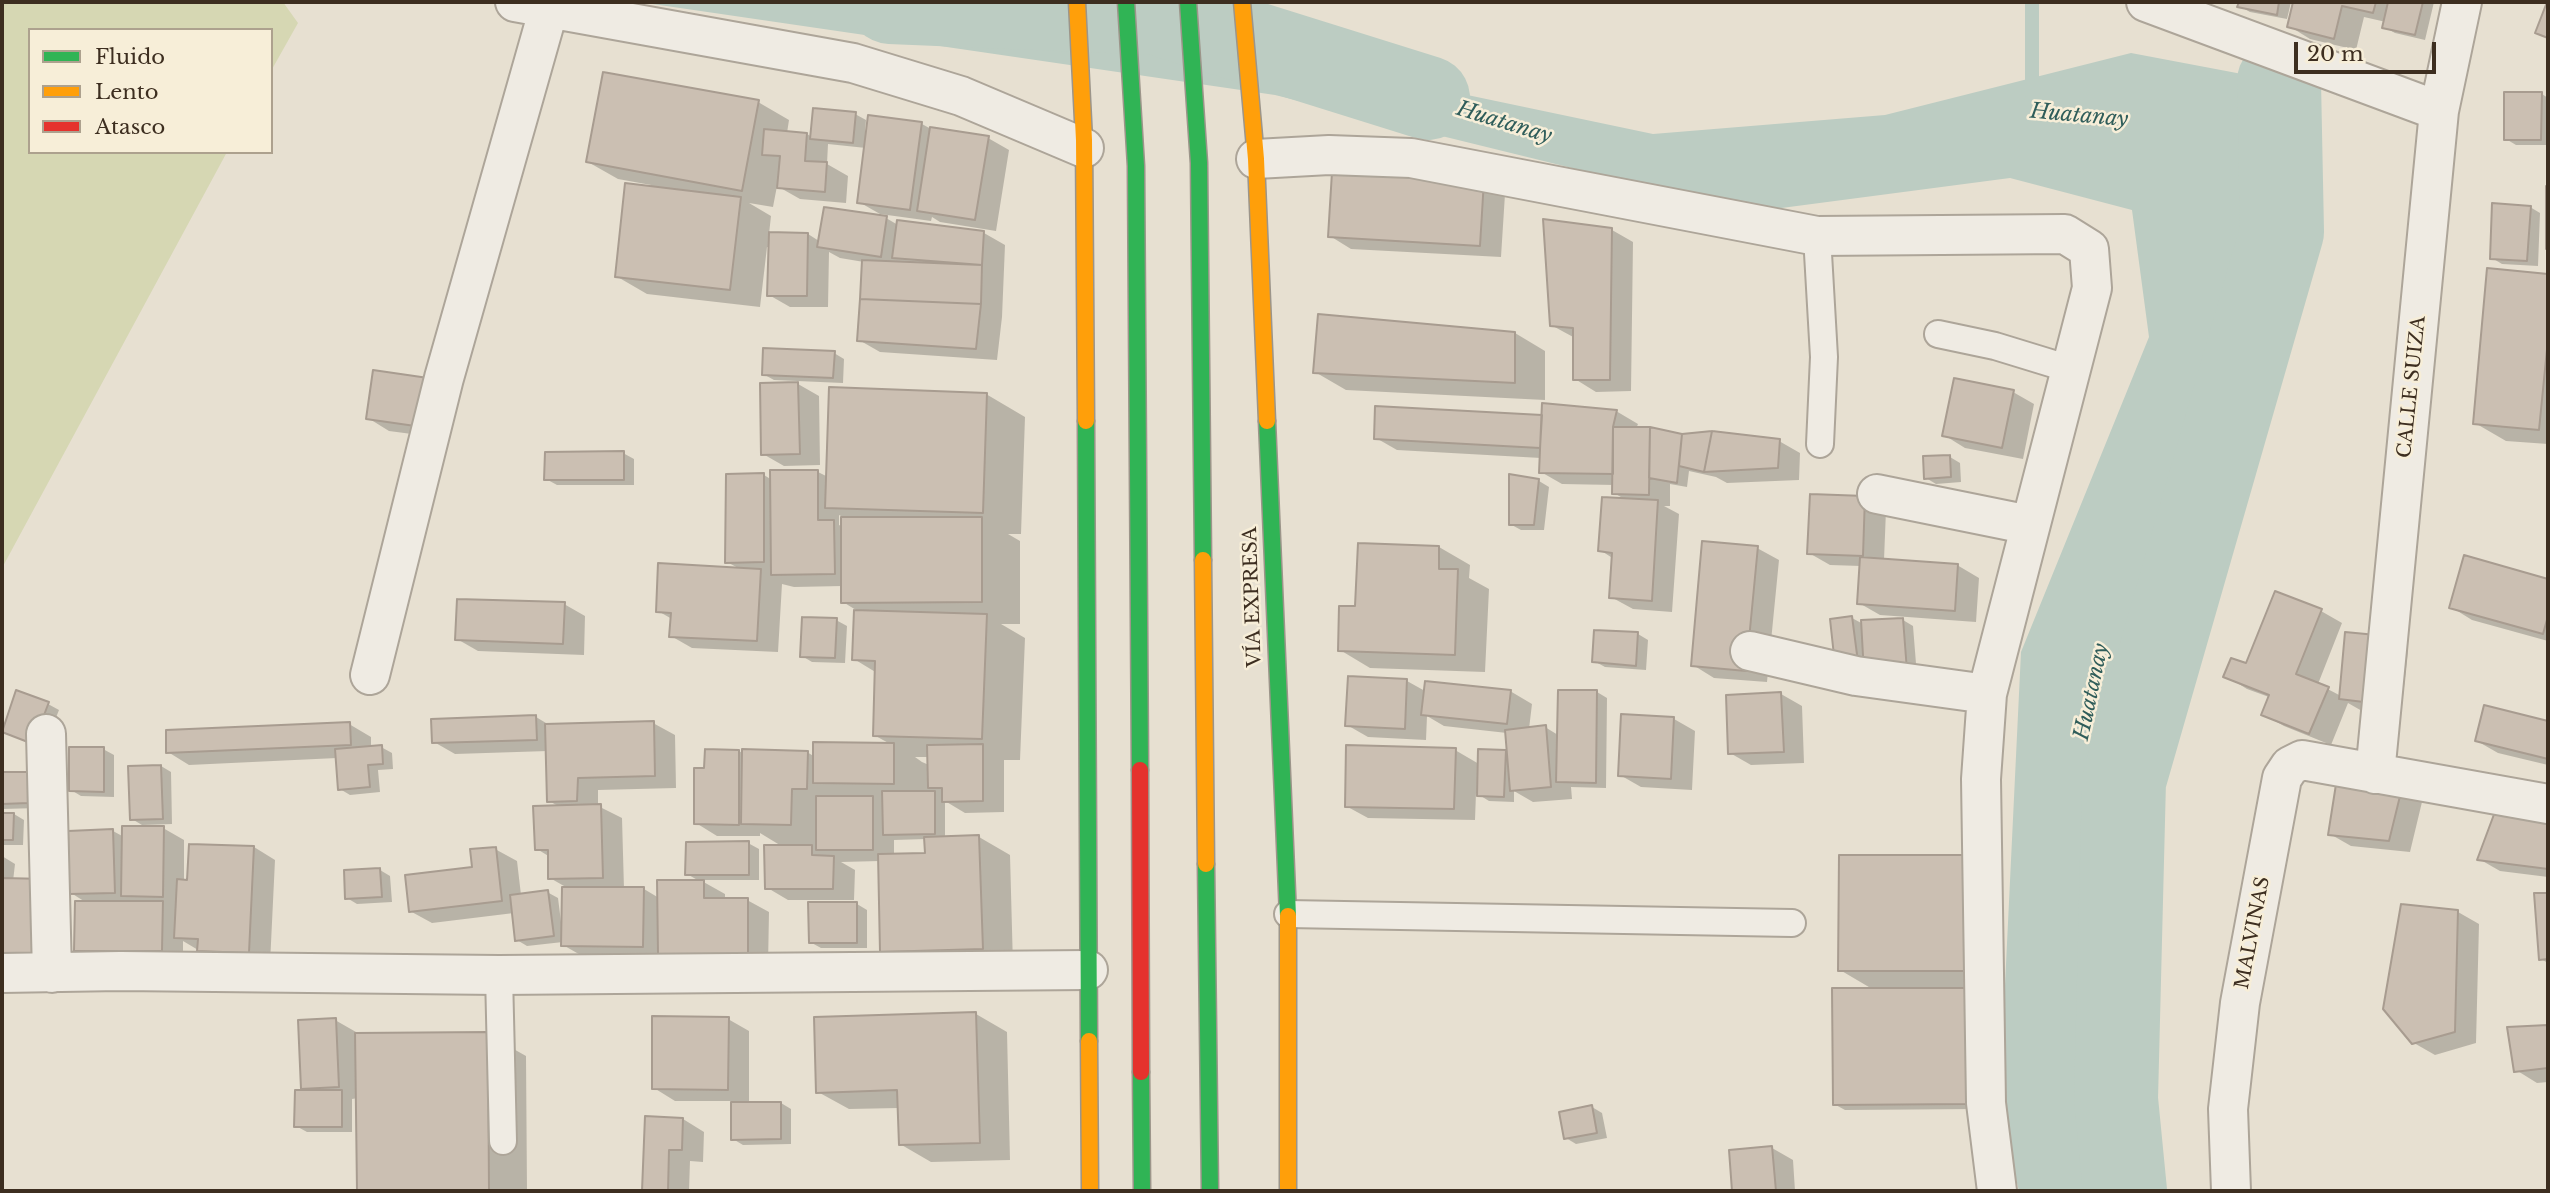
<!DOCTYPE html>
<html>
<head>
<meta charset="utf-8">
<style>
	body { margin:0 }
	#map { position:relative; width:2550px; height:1193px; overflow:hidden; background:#e7e0d1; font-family:"Libre Baskerville",serif }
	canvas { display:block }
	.frame { position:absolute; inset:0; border:4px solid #3d2e20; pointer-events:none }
	.legend { position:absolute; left:28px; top:28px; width:245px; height:126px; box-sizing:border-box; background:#f7eed8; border:2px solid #ada18e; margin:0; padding:9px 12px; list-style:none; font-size:21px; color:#3d2e20 }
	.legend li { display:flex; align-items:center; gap:14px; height:35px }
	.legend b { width:35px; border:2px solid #ada18e }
	.scale { position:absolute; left:2294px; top:42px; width:142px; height:32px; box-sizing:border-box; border:4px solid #3d2e20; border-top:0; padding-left:9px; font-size:21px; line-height:24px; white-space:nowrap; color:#3d2e20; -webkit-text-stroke:5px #f7eed8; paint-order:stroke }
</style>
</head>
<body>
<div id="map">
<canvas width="2550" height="1193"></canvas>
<div class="frame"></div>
<ul class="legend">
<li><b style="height:9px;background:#30b455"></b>Fluido</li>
<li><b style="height:9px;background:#ff9f0a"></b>Lento</li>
<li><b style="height:9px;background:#e5322d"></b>Atasco</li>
</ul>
<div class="scale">20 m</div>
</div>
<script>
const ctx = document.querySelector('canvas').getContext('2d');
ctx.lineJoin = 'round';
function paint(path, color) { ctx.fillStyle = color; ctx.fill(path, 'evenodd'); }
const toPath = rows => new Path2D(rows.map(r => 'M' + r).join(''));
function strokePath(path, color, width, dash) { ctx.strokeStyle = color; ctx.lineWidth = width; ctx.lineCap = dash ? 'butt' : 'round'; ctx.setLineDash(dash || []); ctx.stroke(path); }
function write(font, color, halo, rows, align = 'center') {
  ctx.font = font + ' "Libre Baskerville",serif'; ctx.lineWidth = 5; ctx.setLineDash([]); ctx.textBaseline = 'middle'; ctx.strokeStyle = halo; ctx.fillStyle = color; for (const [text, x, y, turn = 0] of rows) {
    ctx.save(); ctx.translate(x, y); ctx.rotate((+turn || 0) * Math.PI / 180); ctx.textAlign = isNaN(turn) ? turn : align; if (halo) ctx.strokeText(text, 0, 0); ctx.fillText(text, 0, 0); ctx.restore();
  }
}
paint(toPath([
	[2,2,283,2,298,23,271,71,271,30,30,30,30,152,227,152,2,568]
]), '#d6d7b3');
paint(toPath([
	[639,2,994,2,1053,8,1653,134,1885,115,2131,53,2279,81,2282,232,2124,781,2116,1099,2125,1191,2019,1191,1999,1110,2021,652,2149,337,2132,210,2010,178,1751,212,1275,95]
]), '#bcccc2');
paint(toPath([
	[2234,2,2291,2,2287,19,2250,12,2239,6,2240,3],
	[2295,2,2434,2,2425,40,2395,33,2384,27,2386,22,2364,17,2356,50,2310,39,2289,26],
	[2542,94,2548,98,2548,145,2516,145,2506,139],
	[758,102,789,120,787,133,807,134,812,137,855,114,866,120,865,132,868,133,870,117,922,124,931,129,988,138,1009,150,996,231,940,222,932,217,931,221,880,214,859,202,866,148,828,144,827,164,848,176,846,203,800,199,777,186,773,207,749,203,771,216,769,234,808,234,819,241,886,218,898,225,984,233,1005,245,1002,317,997,360,880,352,859,340,864,262,840,258,829,252,828,307,790,307,769,295,770,248,767,247,760,307,647,294,616,276,651,185,618,179,588,162],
	[1484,182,1505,194,1501,257,1351,249,1330,236],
	[2530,207,2540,213,2538,266,2502,264,2492,258],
	[1612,230,1633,242,1631,391,1596,392,1575,379,1575,338,1551,325],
	[2488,270,2548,275,2548,444,2506,441,2475,423],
	[1515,333,1545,351,1545,400,1346,390,1315,372],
	[834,353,844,359,843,383,774,380,763,374],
	[798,384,819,396,820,465,784,466,763,454],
	[2013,392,2034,404,2023,459,1965,448,1944,435],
	[456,393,450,439,389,431,368,418],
	[986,394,1025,417,1021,534,1008,534,1020,541,1020,624,1001,624,1025,638,1020,760,1004,760,1004,812,965,813,945,801,945,838,979,837,1010,855,1013,966,913,969,882,951,880,861,841,862,855,870,854,900,788,900,766,887,783,847,760,833,760,836,717,836,696,823,706,770,739,751,744,754,807,752,815,757,892,745,874,735,877,673,854,659,856,610,843,602,843,586,794,587,782,584,778,652,692,648,671,636,672,619,658,611,740,569,727,562,764,475,772,480,818,472,828,477],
	[839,515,843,517,843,527,839,525],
	[915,757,929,757,929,765,922,762],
	[926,839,927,854,894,855,894,840],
	[1616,411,1638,424,1636,429,1681,436,1712,433,1779,441,1800,453,1799,480,1727,483,1716,477,1689,471,1687,487,1670,484,1670,506,1664,506,1679,514,1672,612,1633,609,1611,597,1614,559,1600,550,1626,500,1614,493,1614,485,1562,484,1541,472,1541,458,1397,450,1376,438,1543,417],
	[623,453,634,459,634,485,557,485,546,479],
	[1950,457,1960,463,1961,482,1936,484,1926,478],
	[1539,481,1549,487,1544,530,1521,530,1510,524],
	[1811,496,1886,510,1884,560,1957,565,1979,578,1976,622,1880,615,1859,603,1861,566,1830,565,1809,553],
	[1360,545,1439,547,1470,565,1469,578,1489,589,1485,672,1370,668,1340,650,1357,608],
	[1757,548,1779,560,1767,682,1714,678,1693,665],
	[2465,557,2548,580,2548,641,2472,620,2451,607],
	[564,604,585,616,584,655,478,651,457,639],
	[2321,611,2342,623,2318,684,2341,696,2386,638,2408,650,2401,715,2362,711,2348,703,2331,745,2284,726,2263,714,2269,697,2247,689,2226,676,2247,666],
	[1852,618,1863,624,1903,620,1913,626,1917,676,1847,670],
	[836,620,847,626,845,663,812,662,802,656],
	[1638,634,1648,640,1646,670,1605,667,1594,661],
	[1350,678,1407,681,1425,691,1510,691,1532,704,1529,729,1545,727,1558,735,1559,691,1597,692,1607,698,1606,788,1571,787,1572,799,1533,802,1514,791,1514,802,1489,801,1476,793,1475,820,1368,818,1346,806,1455,750,1479,764,1505,752,1509,754,1507,733,1444,726,1427,716,1426,740,1368,737,1347,725],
	[1781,694,1802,706,1804,763,1751,765,1730,753],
	[48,704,59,710,44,748,3,731],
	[2486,707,2548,722,2548,765,2498,753,2477,741],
	[1623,716,1674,719,1695,731,1692,790,1641,787,1620,775],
	[536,717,551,726,653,723,675,735,676,788,598,790,598,806,622,818,624,889,644,889,659,898,701,882,687,874,748,843,759,849,759,880,700,880,725,894,725,900,747,900,769,912,768,966,584,957,563,945,563,942,527,946,517,940,514,913,432,923,410,911,474,868,495,849,517,861,521,895,547,892,558,898,561,922,563,922,564,886,550,878,550,857,537,849,560,807,549,801,548,751,455,754,434,742],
	[349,724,371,737,371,748,381,747,392,753,393,769,378,770,380,792,350,795,340,789,337,758,189,765,168,752],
	[103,749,114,755,114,797,81,796,71,790],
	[161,766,171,772,172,824,142,825,132,819],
	[28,773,39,808,2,809,2,774],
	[2401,789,2422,802,2410,852,2351,846,2330,834],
	[2,814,14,814,24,820,23,845,2,845],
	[2548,821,2548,877,2500,871,2479,859],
	[163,828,184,840,184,881,189,881,254,847,275,860,270,964,220,963,183,941,183,963,97,963,76,950,87,903,71,893,113,831,124,837],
	[2,856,15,864,2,977],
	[1965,857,1978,1109,1845,1110,1834,1104,1874,990,1840,970],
	[380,870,390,876,392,902,357,904,347,898],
	[2536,895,2548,895,2548,963,2541,959],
	[857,904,867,910,867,948,821,948,810,942],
	[2458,912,2479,924,2476,1043,2435,1055,2414,1043],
	[976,1014,1007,1032,1010,1160,931,1162,900,1144,899,1108,849,1109,818,1092],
	[728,1019,749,1031,749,1104,781,1103,791,1109,791,1144,743,1145,733,1139,733,1101,675,1101,654,1088],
	[335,1020,356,1032,356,1035,487,1034,526,1056,527,1191,358,1191,358,1098,352,1099,352,1132,307,1132,296,1126,310,1092,303,1088],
	[2548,1027,2548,1082,2537,1083,2516,1070,2509,1028],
	[1592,1107,1602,1113,1607,1138,1576,1144,1566,1138],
	[647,1118,683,1119,704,1132,703,1162,690,1161,689,1191,644,1191],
	[1772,1148,1793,1160,1795,1191,1734,1191,1731,1151],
	[2416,1189,2420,1191,2395,1191]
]), '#0003');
strokePath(toPath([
	[2032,95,2032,2]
]), '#bcccc2', 14);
strokePath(toPath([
	[890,2,1156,13,1428,98],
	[2125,1191,2116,1099,2124,781,2282,232,2279,81]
]), '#bcccc2', 84);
const building = toPath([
	[2239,2,2279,2,2277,15,2237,7,2239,2],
	[2293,2,2376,2,2373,13,2342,6,2334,39,2287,27,2293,2],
	[2388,2,2423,2,2415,35,2382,28,2388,2],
	[2547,2,2548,2,2548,38,2535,33,2547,2],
	[603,72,759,100,742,191,586,162,603,72],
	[2504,92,2542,92,2541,140,2504,140,2504,92],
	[813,108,856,112,853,143,810,139,813,108],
	[868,115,922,122,910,210,857,203,868,115],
	[930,127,989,136,975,220,917,211,930,127],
	[764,129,807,133,805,161,827,162,825,192,777,188,780,156,762,155,764,129],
	[1332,172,1484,180,1480,246,1328,237,1332,172],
	[625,183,741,197,730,290,615,277,625,183],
	[2546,186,2548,186,2548,249,2546,249,2546,186],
	[2492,203,2531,206,2527,261,2490,259,2492,203],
	[824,207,887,216,881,257,817,247,824,207],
	[1543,219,1612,228,1610,380,1573,380,1573,328,1550,326,1543,219],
	[897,220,984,231,982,265,892,258,897,220],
	[769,232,808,233,807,296,767,296,769,232],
	[862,260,982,265,981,304,860,299,862,260],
	[2487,268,2548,274,2548,339,2539,430,2473,424,2487,268],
	[860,299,981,304,976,349,857,341,860,299],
	[1318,314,1515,332,1515,383,1313,373,1318,314],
	[763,348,835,351,833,378,762,375,763,348],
	[373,370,435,379,429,428,366,419,373,370],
	[1954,378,2014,390,2002,448,1942,436,1954,378],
	[798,382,800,454,761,455,760,383,798,382],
	[829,387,987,393,983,513,825,508,829,387],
	[1542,403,1617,410,1613,427,1613,474,1539,473,1542,403],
	[1375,406,1542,415,1540,448,1374,439,1375,406],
	[1613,427,1650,427,1649,495,1612,494,1613,427],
	[1650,427,1682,434,1677,483,1649,478,1650,427],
	[1712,431,1704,472,1679,466,1682,434,1712,431],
	[1712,431,1780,439,1778,468,1704,472,1712,431],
	[624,451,624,480,544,480,545,452,624,451],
	[1950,455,1951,477,1924,479,1923,456,1950,455],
	[770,470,818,470,818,520,834,520,835,574,771,575,770,470],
	[764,473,764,562,725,563,726,474,764,473],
	[1509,474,1539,479,1534,525,1509,525,1509,474],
	[1810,494,1865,496,1863,556,1807,554,1810,494],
	[1602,497,1658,500,1652,601,1609,598,1612,553,1598,551,1602,497],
	[841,517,982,517,982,602,841,603,841,517],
	[1702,541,1758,546,1746,671,1691,666,1702,541],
	[1358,543,1439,546,1439,569,1458,569,1455,655,1338,651,1339,606,1355,606,1358,543],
	[2464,555,2548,579,2548,616,2543,634,2449,608,2464,555],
	[1860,557,1958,564,1955,611,1857,604,1860,557],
	[658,563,761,569,757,641,669,637,671,613,656,612,658,563],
	[2275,591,2322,609,2296,674,2329,687,2309,734,2261,715,2269,695,2223,677,2231,658,2246,663,2275,591],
	[457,599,565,602,563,644,455,640,457,599],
	[854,610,987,614,982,739,873,736,875,661,852,660,854,610],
	[1852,616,1858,662,1835,665,1830,619,1852,616],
	[802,617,837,618,835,658,800,657,802,617],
	[1903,618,1907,671,1864,674,1861,620,1903,618],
	[1594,630,1638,632,1636,666,1592,662,1594,630],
	[2345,632,2387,636,2380,704,2339,699,2345,632],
	[1348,676,1407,679,1405,729,1345,726,1348,676],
	[1425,681,1511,690,1507,724,1421,715,1425,681],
	[16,690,49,702,33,744,2,732,16,690],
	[1558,690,1597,690,1596,783,1556,782,1558,690],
	[1781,692,1784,752,1728,754,1726,695,1781,692],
	[2484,705,2548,721,2548,759,2475,741,2484,705],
	[1621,714,1674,717,1671,779,1618,776,1621,714],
	[536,715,537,740,432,743,431,719,536,715],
	[654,721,655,776,578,778,577,801,547,802,545,724,654,721],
	[350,722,351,745,166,753,166,730,350,722],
	[1546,725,1551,787,1510,791,1505,730,1546,725],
	[813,742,894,743,894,784,813,783,813,742],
	[983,744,983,801,942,802,942,788,928,788,927,745,983,744],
	[382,745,383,764,368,765,370,787,338,790,335,749,382,745],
	[1346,745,1456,748,1454,809,1345,807,1346,745],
	[69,747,104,747,104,792,69,791,69,747],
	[705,749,739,750,739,825,694,824,694,768,704,768,705,749],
	[742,749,808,751,807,789,792,789,791,825,741,824,742,749],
	[1478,749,1506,750,1504,797,1477,796,1478,749],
	[161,765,163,819,130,820,128,766,161,765],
	[2,772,29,772,29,803,2,804,2,772],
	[2337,778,2402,788,2389,841,2328,835,2337,778],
	[882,791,935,791,935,834,883,835,882,791],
	[816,796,873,796,873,850,816,850,816,796],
	[601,804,603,878,548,879,548,850,535,850,533,806,601,804],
	[2496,809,2548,819,2548,869,2477,860,2496,809],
	[2,813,14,813,13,840,2,840,2,813],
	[122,826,164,826,163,897,121,896,122,826],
	[113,829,115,893,69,894,68,831,113,829],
	[979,835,983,949,880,952,878,854,925,853,924,837,979,835],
	[749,841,749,875,685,875,686,842,749,841],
	[189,844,254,846,249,953,197,951,198,939,174,938,177,879,187,880,189,844],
	[764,845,812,845,812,855,834,856,833,889,765,889,764,845],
	[496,847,502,901,409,912,405,875,472,867,470,849,496,847],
	[1839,855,1966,855,1965,971,1838,971,1839,855],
	[380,868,382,897,345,899,344,870,380,868],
	[2,878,47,879,45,967,2,966,2,878],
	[657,880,704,880,704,898,748,898,748,954,658,955,657,880],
	[562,887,644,887,643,947,561,946,562,887],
	[548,890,554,936,515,941,510,895,548,890],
	[2534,893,2548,893,2548,959,2539,960,2534,893],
	[75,901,163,901,162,951,74,951,75,901],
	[808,902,857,902,857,943,809,943,808,902],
	[2401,904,2458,910,2455,1032,2412,1044,2383,1009,2401,904],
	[1832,988,1967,988,1968,1104,1833,1105,1832,988],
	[976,1012,980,1143,899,1145,897,1090,816,1093,814,1017,976,1012],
	[652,1016,729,1017,728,1090,652,1089,652,1016],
	[336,1018,339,1087,301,1089,298,1020,336,1018],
	[2548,1025,2548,1068,2514,1072,2507,1027,2548,1025],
	[488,1032,489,1191,357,1191,355,1033,488,1032],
	[295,1090,342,1090,342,1127,294,1127,295,1090],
	[731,1102,781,1102,781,1139,731,1140,731,1102],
	[1592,1105,1597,1133,1564,1139,1559,1112,1592,1105],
	[645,1116,683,1118,682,1150,669,1150,668,1191,642,1191,645,1116],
	[1772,1146,1776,1191,1732,1191,1729,1150,1772,1146]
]);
paint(building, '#cbbfb2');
strokePath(building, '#a89c90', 2);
const lane = toPath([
	[1817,236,1824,357,1820,444],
	[1938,334,1995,346,2070,369],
	[1288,914,1792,923],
	[499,975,503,1141]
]);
const street = toPath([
	[515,2,853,63,961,96,1084,148],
	[2146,2,2439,111],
	[1256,159,1329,155,1411,158,1817,236,2065,234,2089,249,2092,288,1987,694,1856,676,1750,651],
	[1877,494,2030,525],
	[370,675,444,378,549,8],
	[1987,694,1981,779,1986,1103,1997,1191],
	[46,734,52,973],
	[2375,774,2439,111,2462,2],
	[2,973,120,971,499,975,1088,970],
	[2231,1191,2228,1109,2240,1003,2282,778,2290,766,2302,760,2548,804]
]);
const fast = toPath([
	[1126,2,1136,166,1140,770],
	[1188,2,1199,163,1203,560],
	[1086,421,1089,1041],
	[1267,421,1288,916],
	[1206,864,1210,1191],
	[1141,1072,1142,1191]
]);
const slow = toPath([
	[1077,2,1084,140,1086,421],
	[1242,2,1256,159,1267,421],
	[1203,560,1206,864],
	[1288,916,1288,1191],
	[1089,1041,1090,1191]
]);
const jam = toPath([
	[1140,770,1141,1072]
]);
strokePath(lane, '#ada599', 30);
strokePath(street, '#ada599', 42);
strokePath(fast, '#9c958a', 19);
strokePath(slow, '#9c958a', 19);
strokePath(jam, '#9c958a', 19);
strokePath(lane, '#efebe3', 26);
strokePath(street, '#efebe3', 38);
strokePath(fast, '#30b455', 16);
strokePath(slow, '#ff9f0a', 16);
strokePath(jam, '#e5322d', 16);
write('19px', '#3d2e20', '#f7eed8', [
	["CALLE SUIZA",2412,387,-84],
	["VÍA EXPRESA",1253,597,-92],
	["MALVINAS",2253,933,-79]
]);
write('italic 21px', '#2f5d5a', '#f7eed8', [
	["Huatanay",2079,116,5],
	["Huatanay",1504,123,17],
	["Huatanay",2092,692,-78]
]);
</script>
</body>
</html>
